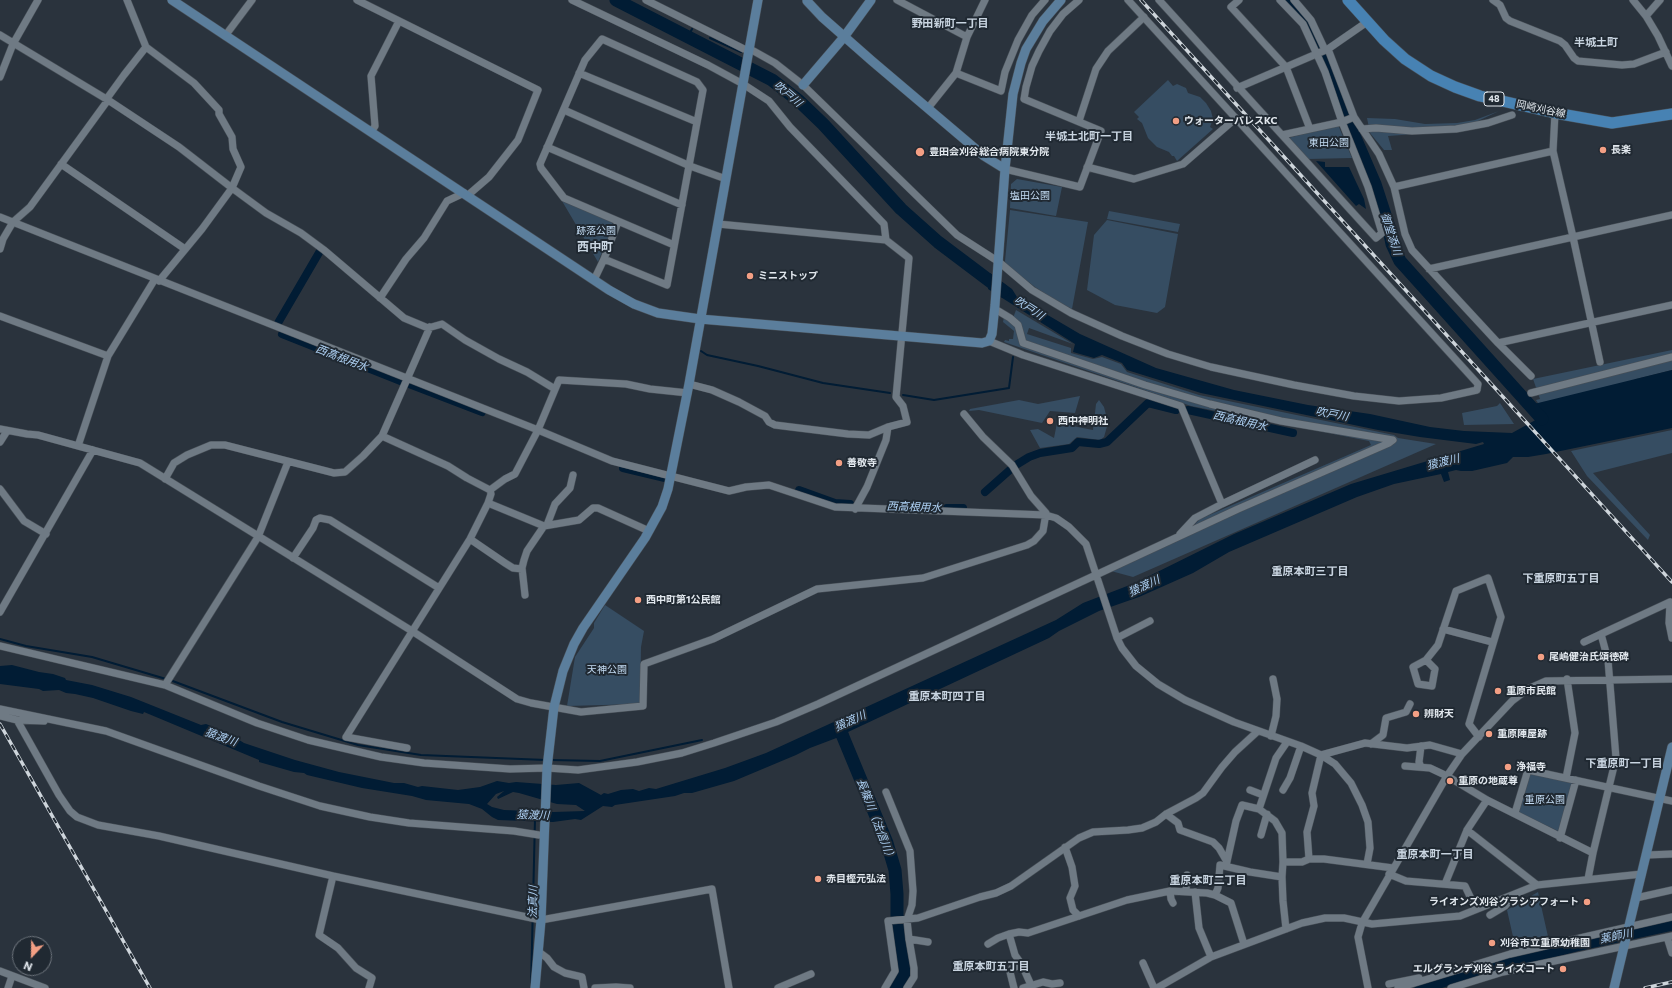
<!DOCTYPE html>
<html>
<head>
<meta charset="utf-8">
<style>
	body { margin:0 }
	#map { position:relative; width:1672px; height:988px; overflow:hidden; background:#2a333d; font-family:Commissioner,sans-serif }
	canvas { display:block }
	.north { position:absolute; left:12px; top:936px; width:40px; height:40px; box-sizing:border-box; background:#202932; border:1px solid #6e757d; border-radius:50%; rotate:202deg; font-size:11px; font-weight:700; line-height:16px; text-align:center; color:#e2e8ee }
	.north::after { content:''; display:block; margin:auto; width:14px; height:18px; background:#f39f84; clip-path:polygon(50% 0,100% 100%,50% 72%,0 100%) }
</style>
</head>
<body>
<div id="map">
<canvas width="1672" height="988"></canvas>
<div class="north">N</div>
</div>
<script>
const ctx = document.querySelector('canvas').getContext('2d');
ctx.lineJoin = 'round';
function paint(path, color) { ctx.fillStyle = color; ctx.fill(path, 'evenodd'); }
const toPath = rows => new Path2D(rows.map(r => 'M' + r).join(''));
function strokePath(path, color, width, dash) { ctx.strokeStyle = color; ctx.lineWidth = width; ctx.lineCap = dash ? 'butt' : 'round'; ctx.setLineDash(dash || []); ctx.stroke(path); }
function write(font, color, halo, rows, align = 'center') {
  ctx.font = font + ' Commissioner,"Noto Sans JP",sans-serif'; ctx.lineWidth = 4; ctx.setLineDash([]); ctx.textBaseline = 'middle'; ctx.strokeStyle = halo; ctx.fillStyle = color; for (const [text, x, y, turn = 0] of rows) {
    ctx.save(); ctx.translate(x, y); ctx.rotate((+turn || 0) * Math.PI / 180); ctx.textAlign = isNaN(turn) ? turn : align; if (halo) ctx.strokeText(text, 0, 0); ctx.fillText(text, 0, 0); ctx.restore();
  }
}
paint(toPath([
	[1168,80,1173,86,1177,84,1186,88,1188,93,1200,97,1206,103,1211,111,1213,119,1210,127,1213,129,1177,161,1174,156,1172,156,1169,152,1157,147,1148,138,1142,123,1137,119,1139,117,1134,112],
	[1499,111,1457,131,1388,136,1392,150,1384,150,1370,133,1367,118,1395,119,1425,124,1457,123,1475,120],
	[1335,126,1339,127,1352,158,1308,159,1288,138],
	[1017,179,1062,187,1056,216,1010,208,1011,184],
	[562,201,612,222,613,226,598,262],
	[1010,210,1088,222,1072,309,1053,299,1035,287,1006,265,1005,261],
	[1109,211,1180,224,1178,232,1107,219],
	[1107,220,1178,234,1165,307,1157,313,1115,305,1087,290,1094,235],
	[1016,310,1073,344,1029,328,1027,334,1071,348,1071,353,1093,359,1102,357,1121,364,1127,372,1199,395,1394,435,1398,438,1436,444,1133,577,1111,571,1179,540,1200,519,1371,445,1369,441,1191,406,1004,342,1005,340,1009,341,1009,339,1013,339,1014,331,1003,322,1005,311,1013,318],
	[1672,350,1672,370,1636,379,1551,423,1536,400,1540,399,1533,379],
	[1080,396,1075,413,1050,411,1042,423,979,410,969,411,970,409,1019,400,1038,404],
	[1099,400,1104,407,1108,423,1104,437,1100,440,1077,437,1069,444,1040,448,1030,430,1038,429,1054,438,1057,423,1093,430,1096,404],
	[1500,403,1514,424,1464,425,1462,413,1497,406],
	[1672,430,1672,453,1593,473,1650,535,1648,540,1587,476,1571,451],
	[605,605,644,631,641,647,640,704,567,706,575,657,594,628,594,623],
	[1530,773,1572,783,1560,832,1518,812],
	[1538,892,1549,941,1516,950,1507,910]
]), '#364d62');
paint(toPath([
	[1316,161,1325,162,1325,167,1349,167,1364,199,1366,209,1359,204,1356,206],
	[990,273,1012,289,1017,297,1080,334,1156,368,1234,390,1308,405,1370,414,1430,427,1464,431,1512,433,1541,417,1530,408,1534,404,1672,370,1672,428,1546,454,1528,457,1513,457,1507,463,1472,471,1461,471,1456,470,1448,472,1450,480,1444,482,1441,474,1394,484,1357,497,1229,552,1193,573,1139,597,1099,611,1059,631,1049,638,848,732,851,747,844,750,839,737,810,748,796,755,734,781,692,793,684,793,675,796,615,805,612,807,603,806,581,820,575,819,553,822,498,820,492,817,482,809,469,804,426,800,412,796,362,788,307,775,304,773,294,772,259,762,259,760,144,712,143,714,131,711,93,698,75,694,66,693,59,690,43,691,39,689,0,684,0,666,12,665,39,672,53,674,65,678,66,680,92,685,131,697,201,725,206,724,228,733,244,743,295,760,339,772,394,783,404,783,418,787,422,786,458,790,480,787,497,781,509,783,516,782,556,785,579,783,601,795,604,793,608,794,621,790,633,789,639,791,649,788,656,789,725,768,766,753,1056,620,1083,603,1135,583,1234,534,1351,484,1484,444,1483,442,1476,444,1420,437,1378,430,1201,393,1127,370,1122,363,1102,355,1094,358,1073,352,1075,344,988,289],
	[504,791,497,797,498,799,513,792,519,793,557,804,576,805,585,811,554,812,504,810,492,807,487,804,496,794]
]), '#011c34');
strokePath(toPath([
	[688,37,692,29],
	[710,38,741,52],
	[701,351,707,355,758,366,823,383,890,393],
	[903,395,934,400,1009,388,1013,357],
	[0,639,26,646,92,657,166,679],
	[170,680,282,722,358,745,421,755,546,760],
	[550,760,600,761,702,740],
	[531,987,535,819]
]), '#011c34', 2);
strokePath(toPath([
	[278,323,320,251],
	[282,334,403,382],
	[409,384,482,412],
	[1188,410,1293,433],
	[1016,465,1029,457,1040,453,1072,448,1078,442,1099,444,1107,442,1148,403,1176,410],
	[623,468,665,478],
	[799,490,835,503,850,504],
	[985,492,1011,469],
	[947,508,963,508]
]), '#011c34', 8);
strokePath(toPath([
	[616,0,772,80,799,101,823,124,901,209,938,242,1003,291],
	[1288,0,1309,24,1320,47,1353,133,1375,184,1388,224,1392,244,1400,261,1542,419],
	[841,732,887,843,895,870,897,894,897,924,905,971,902,979,896,988],
	[1421,988,1458,976,1576,945,1672,924]
]), '#011c34', 13);
const street = toPath([
	[127,0,146,47,194,83,219,110,219,114,232,137,233,149,241,167,232,188,202,229,159,281],
	[357,0,538,90,518,140,489,177,467,196],
	[572,0,708,65,743,84,769,101,790,127,884,224,886,240,909,258,896,397,903,406,907,422,888,427,869,435,848,434,775,425,769,422,765,416,739,402,712,390,689,384],
	[646,0,744,49,750,49,775,63,803,85,957,235,999,262,1032,290,1071,313,1122,336,1168,354,1211,367,1294,385,1354,396,1399,401,1441,398,1477,390,1478,384,1128,0],
	[897,0,967,37],
	[1159,0,1282,135,1342,122,1354,117],
	[1239,0,1231,7,1286,67,1310,129],
	[1280,0,1303,24,1325,72,1342,122,1368,187,1382,233,1376,238,1282,135],
	[1294,0,1311,20,1325,50],
	[1493,0,1500,5,1506,18,1510,21,1560,41,1565,45,1574,58,1578,61,1622,65,1634,64,1666,52],
	[1633,0,1646,16,1658,36,1672,66],
	[1646,16,1660,0],
	[1367,22,1328,49,1354,117,1379,154,1394,187,1405,234,1412,250,1498,343,1672,305],
	[0,35,108,100,179,147,232,188,266,213,301,233,324,250,404,318,428,328,442,324,465,340,499,359,527,372,555,389],
	[225,36,252,0],
	[579,73,697,122],
	[956,73,1001,91,1005,72,1018,40,1032,15,1045,0],
	[0,77,13,44,38,0],
	[1237,88,1328,49],
	[928,108,956,73,967,37,985,0],
	[564,110,690,166,726,179],
	[1079,121,1096,69,1108,51,1144,17],
	[1362,129,1376,128,1412,131,1456,129,1488,123,1512,115],
	[371,132,375,126,371,76,399,21],
	[547,147,682,205],
	[1553,151,1573,237,1672,215],
	[61,164,185,249],
	[1087,167,1134,179,1183,164,1236,118],
	[1005,169,1080,187,1101,131,1024,99,1026,87,1032,66,1039,51,1050,31,1063,14,1079,0],
	[1394,187,1553,151,1555,113],
	[0,217,538,430,612,461,729,491,746,487,769,485,835,507,1046,515,1056,518,1069,527,1086,544,1117,638,1122,648,1136,666,1158,684,1185,700,1234,722,1301,746,1321,755,1335,764,1351,783,1362,805,1368,822,1370,848,1367,864],
	[618,222,604,259,667,285,703,90,697,82,602,39,585,60,540,164,541,168,564,198,674,245],
	[718,224,886,240],
	[0,249,3,239,13,222,30,207,108,100,108,97,124,75,146,47],
	[1429,269,1573,237,1600,362],
	[594,280,604,259],
	[380,298,406,259,424,238,447,201,464,193],
	[0,316,108,356],
	[989,341,1023,355,1181,406,1222,504,1195,518,1180,534],
	[1498,343,1531,376],
	[1531,393,1672,357],
	[0,429,27,434,38,435,140,463,412,631,517,699,531,703,581,712,643,706,644,664,713,639,817,589,923,578,1027,545,1034,541,1043,531,1046,513,1031,496,1012,465,983,437,964,414],
	[382,436,448,466,467,478,490,490],
	[0,442,7,431],
	[78,446,108,356,155,279],
	[165,479,174,463,187,455,211,445,225,445,334,473,345,472,363,456,382,436,430,327],
	[0,489,24,521,46,534],
	[490,490,505,479,515,474,538,430,559,380,626,384,650,389,688,393],
	[488,503,544,526,527,551,524,560,522,568,525,595],
	[1222,504,1315,460],
	[855,509,867,487,886,440,888,427],
	[547,525,555,504,570,488,573,475],
	[544,526,579,520,593,508,598,508,649,531],
	[470,539,505,563,513,568,522,569],
	[293,558,313,528,316,520,320,518,330,520,439,588],
	[0,612,93,450],
	[1443,629,1492,642],
	[1117,638,1150,621],
	[1584,642,1601,634],
	[0,646,165,685,257,723,308,740,381,757,424,763,510,769,547,768,578,770,637,762,682,753,714,743,776,722,818,704,1238,509,1389,443,1393,440,1281,421,1210,404,1145,385,1023,343,1018,325,1010,318,995,309],
	[1426,660,1435,669,1432,686,1418,684,1413,667,1426,660,1438,645,1456,591,1488,578,1501,617,1469,724,1479,737],
	[165,685,258,537,288,462],
	[0,709,106,731,259,786,320,806,370,817,409,823,514,831,539,835],
	[0,716,17,720,59,795,70,811,77,817,98,825,159,836,333,876,541,920,712,889,729,988],
	[17,720,44,721],
	[1271,736,1276,716,1277,699,1273,679],
	[1371,744,1383,735,1386,718,1406,712,1410,704],
	[1421,746,1419,762,1421,767],
	[407,748,346,737,470,539,488,503,491,494,490,490],
	[1321,755,1365,743,1407,748,1430,745,1462,754],
	[1405,766,1430,768,1447,776,1487,800,1593,853,1588,879],
	[1566,778,1575,733,1567,679],
	[1250,790,1263,795],
	[1283,790,1290,778,1301,746],
	[886,792,910,851,913,891,912,905,907,920,909,939,914,968,914,977,907,988],
	[1515,813,1528,770,1672,801],
	[1166,814,1178,823,1180,830,1213,842,1219,848,1226,860],
	[1467,830,1537,885],
	[1261,835,1267,814],
	[1560,838,1576,780],
	[1065,847,1072,867,1075,886,1070,898,1073,910,1079,916],
	[1593,853,1616,758,1608,660,1601,634,1670,602,1669,623,1672,638],
	[1647,855,1672,854],
	[1309,859,1307,832,1314,806,1312,793,1321,755],
	[1283,862,1302,862,1309,859,1324,859,1393,868],
	[1226,866,1236,821,1242,805,1259,809],
	[1389,874,1406,881,1465,886,1476,909],
	[333,876,319,935,338,948,356,968,372,978,369,988],
	[1445,884,1467,830,1487,800],
	[1170,891,1171,899,1173,903],
	[1186,891,1187,875],
	[1195,892,1199,928,1211,957],
	[1636,898,1672,890],
	[1490,915,1505,906,1514,895],
	[1286,929,1283,901,1282,877,1283,862,1282,833,1275,821,1259,809,1276,758,1287,742],
	[1009,934,1015,955,1022,965,1031,985],
	[1667,937,1672,953],
	[909,939,928,942],
	[988,944,998,938,1009,934,1019,932,1028,933,1127,900,1170,891,1207,893,1215,895],
	[1244,944,1231,903,1215,895,1218,888,1220,865,1250,872,1282,877],
	[539,952,547,958,554,967,565,973,582,977,584,988],
	[1143,963,1154,988],
	[0,971,45,988],
	[1389,984,1419,978],
	[8,988,12,976],
	[595,988,616,987,630,988],
	[778,988,811,974],
	[885,988,895,971,888,921,918,918,980,897,996,893,1011,886,1079,838,1093,832,1128,830,1142,828,1156,822,1166,814,1196,798,1203,793,1222,767,1235,752,1258,731],
	[1014,988,1010,972,1012,968,1022,965],
	[1023,988,1043,982,1052,984,1060,983],
	[1157,988,1211,957,1302,923,1325,918,1344,918,1372,924,1460,916,1537,885,1642,874],
	[1368,988,1358,937,1362,923,1447,776,1462,754,1512,701,1528,689,1546,681,1672,679],
	[1398,988,1510,954,1672,917],
	[1451,988,1503,972,1672,936]
]);
const secondary = toPath([
	[172,0,609,290,634,304,658,313,700,319,982,343,989,341,992,334,995,305,1005,169,984,156,872,61,822,17,807,1],
	[803,85,844,37,871,0],
	[1005,169,1013,94,1021,63,1026,49,1043,21,1061,0],
	[535,988,541,920,547,768,554,707,563,671,574,644,583,628,645,538,662,507,668,489,689,384,758,0],
	[1614,988,1672,747]
]);
const primary = toPath([
	[1348,0,1384,40,1405,59,1431,76,1455,87,1480,96,1555,113,1612,123,1672,114]
]);
strokePath(street, '#485058', 8);
strokePath(secondary, '#485058', 10);
strokePath(primary, '#485058', 12);
strokePath(street, '#6f7a84', 7);
strokePath(secondary, '#5b7e9c', 9);
strokePath(primary, '#4782b3', 11);
const rail = toPath([
	[1141,0,1672,582],
	[0,724,150,988],
	[1645,988,1672,982]
]);
strokePath(rail, '#ced5db', 3.5);
strokePath(rail, '#202932', 2, [6]);
for (const [x, y, r, color] of [
	[1176,121,4,"#f39f84"],
	[1603,150,4,"#f39f84"],
	[920,152,5,"#f39f84"],
	[750,276,4,"#f39f84"],
	[1050,421,4,"#f39f84"],
	[839,463,4,"#f39f84"],
	[638,600,4,"#f39f84"],
	[1541,657,4,"#f39f84"],
	[1498,691,4,"#f39f84"],
	[1416,714,4,"#f39f84"],
	[1489,734,4,"#f39f84"],
	[1508,767,4,"#f39f84"],
	[1450,781,4,"#f39f84"],
	[818,879,4,"#f39f84"],
	[1587,902,4,"#f39f84"],
	[1492,943,4,"#f39f84"],
	[1563,969,4,"#f39f84"]
]) { const dot = new Path2D(); dot.arc(x, y, r, 0, 2 * Math.PI); ctx.fillStyle = color; ctx.fill(dot); strokePath(dot, '#202932', 1.5); }
for (const [x, y, w] of [
	[1494,99,20]
]) { const box = new Path2D(); box.roundRect(x - w / 2, y - 7, w, 14, 3); ctx.fillStyle = '#202932'; ctx.fill(box); strokePath(box, '#e2e8ee', 1); }
write('bold 9px', '#e2e8ee', null, [
	["48",1494,99]
]);
write('10px', '#e2e8ee', '#202932', [
	["岡崎刈谷線",1541,109,12]
]);
write('bold 10px', '#e2e8ee', '#202932', [
	["ウォーターパレスKC",1184,121],
	["長楽",1611,150],
	["豊田会刈谷総合病院東分院",929,152],
	["ミニストップ",758,276],
	["西中神明社",1058,421],
	["善敬寺",847,463],
	["西中町第1公民館",646,600],
	["尾嶋健治氏頌徳碑",1549,657],
	["重原市民館",1506,691],
	["辨財天",1424,714],
	["重原陣屋跡",1497,734],
	["浄福寺",1516,767],
	["重原の地蔵尊",1458,781],
	["赤目樫元弘法",826,879],
	["ライオンズ刈谷グラシアフォート",1579,902,"right"],
	["刈谷市立重原幼稚園",1500,943],
	["エルグランデ刈谷 ライズコート",1555,969,"right"]
], 'left');
write('10px', '#c3dbf2', '#202932', [
	["東田公園",1329,143],
	["塩田公園",1030,196],
	["跡落公園",596,231],
	["天神公園",607,670],
	["重原公園",1545,800]
]);
write('bold 11px', '#c9d5e1', '#202932', [
	["野田新町一丁目",950,23],
	["半城土町",1596,42],
	["半城土北町一丁目",1089,136],
	["重原本町三丁目",1310,571],
	["下重原町五丁目",1561,578],
	["重原本町四丁目",947,696],
	["下重原町一丁目",1624,763],
	["重原本町一丁目",1435,854],
	["重原本町二丁目",1208,880],
	["重原本町五丁目",991,966]
]);
write('italic 11px', '#aed1f4', '#202932', [
	["吹戸川",788,94,40],
	["御堂添川",1391,234,72],
	["吹戸川",1029,308,33],
	["西高根用水",342,358,21],
	["吹戸川",1332,414,11],
	["西高根用水",1240,421,13],
	["猿渡川",1443,462,-14],
	["西高根用水",914,507,2],
	["猿渡川",1144,586,-25],
	["猿渡川",850,721,-24],
	["猿渡川",221,737,19],
	["猿渡川",533,815,2],
	["長篠川（法信川）",876,820,69],
	["法真川",533,902,-89],
	["薬師川",1616,936,-12]
]);
write('bold 12px', '#c9d5e1', '#202932', [
	["西中町",595,247]
]);
</script>
</body>
</html>
